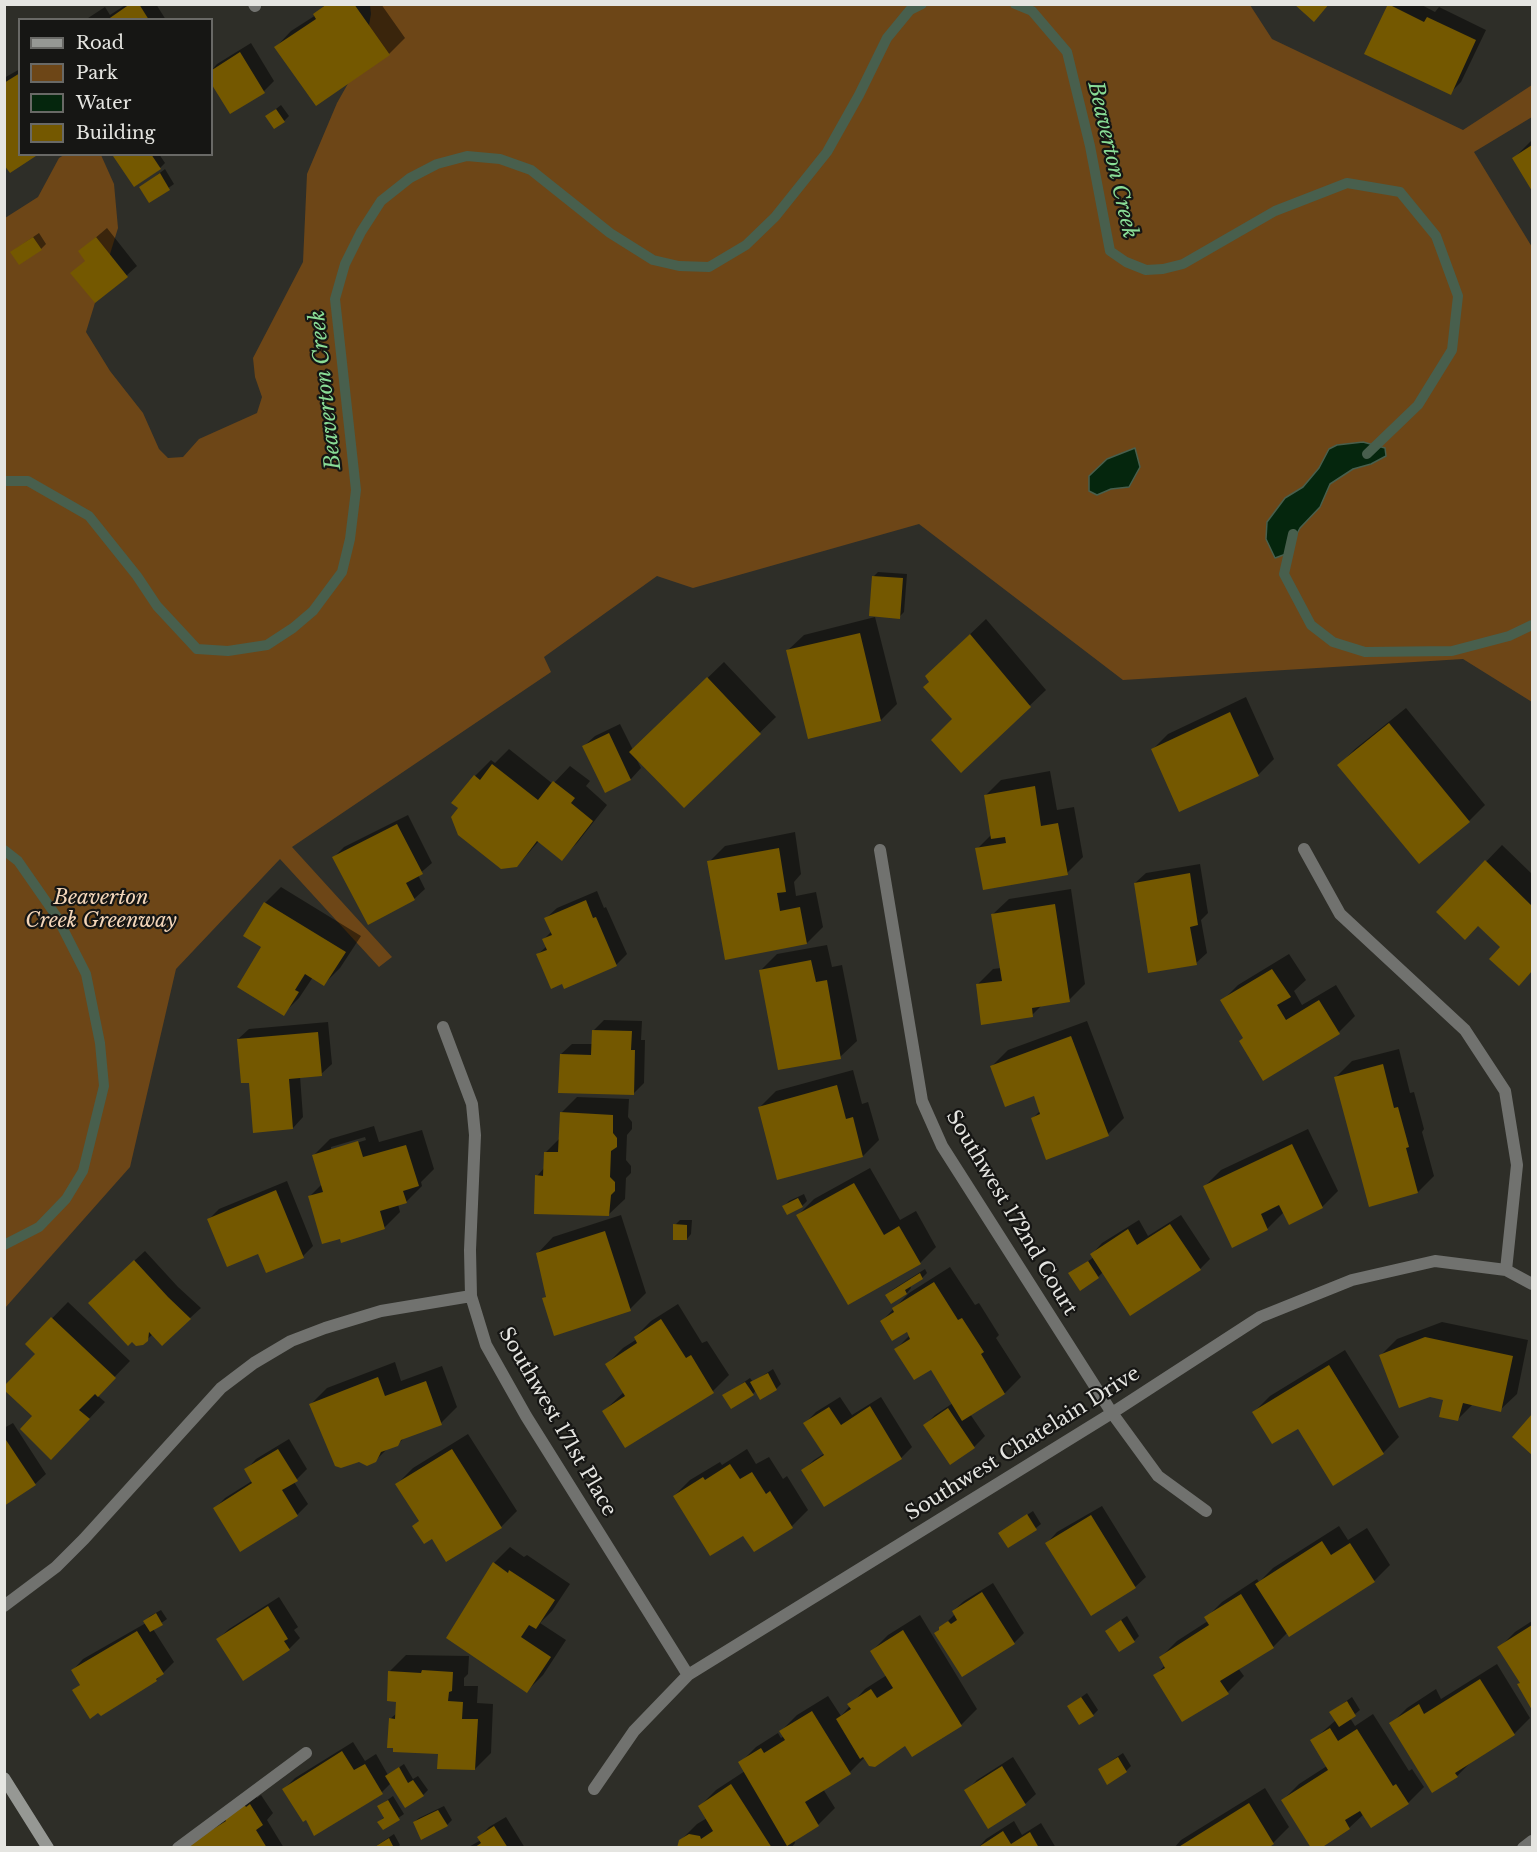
<!DOCTYPE html>
<html>
<head>
<meta charset="utf-8">
<style>
	body { margin:0 }
	#map { position:relative; width:1537px; height:1852px; overflow:hidden; background:#2e2e28; font-family:"Libre Baskerville",serif }
	canvas { display:block }
	.frame { position:absolute; inset:0; border:6px solid #e5e5e1; pointer-events:none }
	.legend { position:absolute; left:18px; top:18px; width:195px; height:138px; box-sizing:border-box; background:#161614; border:2px solid #696966; margin:0; padding:8px 10px; list-style:none; font-size:18px; color:#e5e5e1 }
	.legend li { display:flex; align-items:center; gap:12px; height:30px }
	.legend b { width:30px; border:2px solid #696966 }
</style>
</head>
<body>
<div id="map">
<canvas width="1537" height="1852"></canvas>
<div class="frame"></div>
<ul class="legend">
<li><b style="height:8px;background:#969894"></b>Road</li>
<li><b style="height:16px;background:#6d4617"></b>Park</li>
<li><b style="height:16px;background:#05260d"></b>Water</li>
<li><b style="height:16px;background:#745800"></b>Building</li>
</ul>
</div>
<script>
const ctx = document.querySelector('canvas').getContext('2d');
ctx.lineJoin = 'round';
function paint(path, color) { ctx.fillStyle = color; ctx.fill(path, 'evenodd'); }
const toPath = rows => new Path2D(rows.map(r => 'M' + r).join(''));
function strokePath(path, color, width, dash) { ctx.strokeStyle = color; ctx.lineWidth = width; ctx.lineCap = dash ? 'butt' : 'round'; ctx.setLineDash(dash || []); ctx.stroke(path); }
function write(font, color, halo, rows, align = 'center') {
  ctx.font = font + ' "Libre Baskerville",serif'; ctx.lineWidth = 4.5; ctx.setLineDash([]); ctx.textBaseline = 'middle'; ctx.strokeStyle = halo; ctx.fillStyle = color; for (const [text, x, y, turn = 0] of rows) {
    ctx.save(); ctx.translate(x, y); ctx.rotate((+turn || 0) * Math.PI / 180); ctx.textAlign = isNaN(turn) ? turn : align; if (halo) ctx.strokeText(text, 0, 0); ctx.fillText(text, 0, 0); ctx.restore();
  }
}
paint(toPath([
	[370,5,1250,5,1272,39,1463,130,1532,85,1532,117,1474,152,1532,247,1532,702,1463,659,1123,680,919,524,693,588,657,576,544,657,551,672,292,847,392,957,379,967,280,859,176,969,130,1167,5,1308,5,218,38,197,59,158,64,155,101,155,114,184,118,228,86,332,110,371,143,413,159,449,168,458,183,457,199,439,257,413,262,397,255,377,253,358,303,262,307,174,337,103,363,57,371,14]
]), '#6d4617');
const water = toPath([
	[1363,442,1385,448,1386,456,1371,464,1353,469,1330,484,1320,507,1300,528,1286,554,1275,558,1266,539,1267,522,1285,498,1303,487,1319,468,1329,449,1337,445,1363,442],
	[1135,448,1140,467,1129,487,1111,489,1097,495,1089,491,1089,476,1107,459,1135,448]
]);
paint(water, '#05260d');
strokePath(water, '#485f4d', 1.5);
paint(toPath([
	[127,4,156,4,166,20,85,20,105,7,110,15],
	[325,4,381,4,405,38,389,54,276,47,291,31,316,15],
	[1390,4,1420,4,1435,12,1439,7,1486,30,1461,82,1450,93],
	[251,43,274,81,264,91,230,112,212,82,212,70,217,64],
	[20,69,20,154,4,163,4,78],
	[281,105,289,116,284,121,267,116],
	[1532,140,1532,188,1514,158],
	[117,154,159,154,165,163,160,168],
	[165,169,174,184,150,201,141,187],
	[107,228,137,266,126,276,86,260,80,251],
	[39,233,46,244,41,249,17,248],
	[878,572,907,574,904,612,899,617,873,577],
	[875,617,897,704,881,720,787,651,804,635],
	[986,619,1046,690,961,771,954,719,931,681,943,660],
	[724,662,776,717,684,806,636,758,641,768,631,779,605,791,584,746,595,736,620,724,633,750],
	[1246,697,1274,759,1258,775,1152,750,1168,734],
	[1406,708,1485,805,1469,821,1339,765,1355,749],
	[509,749,553,784,570,766,590,781,586,786,607,805,577,843,561,859,539,841,517,866,460,808,475,776,491,760,495,763],
	[1050,771,1057,810,1074,807,1083,857,1067,873,977,849,992,834,985,796,1001,780],
	[408,815,432,863,418,875,425,889,414,899,334,857,344,847],
	[795,832,801,874,794,882,796,896,816,892,823,927,807,943,709,862,725,846],
	[1502,845,1532,874,1532,970,1519,984,1502,947,1479,924,1438,912],
	[1200,864,1208,913,1201,920,1207,953,1196,963,1135,883,1146,873],
	[281,887,361,936,340,968,324,984,313,977,299,998,283,1014,264,947,265,903],
	[1071,889,1085,984,1069,1000,1042,1005,1032,1015,977,985,993,969,1001,968,992,915,1009,899],
	[597,891,604,908,606,907,627,954,616,965,538,954,547,946,544,939,552,931,546,918,557,908],
	[827,945,832,967,842,965,857,1041,840,1057,761,970,777,954],
	[1289,954,1306,980,1294,991,1302,1005,1336,985,1355,1016,1339,1032,1264,1079,1244,1038,1222,1001,1238,985],
	[604,1020,642,1021,641,1040,645,1040,644,1083,633,1094,561,1054,572,1044,593,1044,593,1031],
	[1087,1021,1124,1118,1108,1134,1033,1118,1041,1110,1035,1094,992,1066,1008,1050],
	[328,1022,332,1064,321,1074,300,1076,303,1117,293,1128,238,1039,249,1029],
	[1399,1049,1410,1093,1414,1092,1424,1129,1422,1132,1434,1176,1418,1192,1336,1077,1352,1061],
	[853,1070,862,1104,868,1102,879,1140,863,1156,778,1179,760,1107,776,1091],
	[577,1097,629,1099,628,1117,632,1122,632,1129,627,1135,626,1160,631,1166,631,1173,626,1178,625,1199,608,1215,537,1176,545,1167,546,1152,560,1138,561,1113],
	[374,1126,379,1142,422,1130,434,1169,421,1182,422,1186,406,1202,398,1204,400,1212,384,1228,342,1237,309,1197,322,1184,314,1155,330,1139],
	[365,1137,366,1140,331,1151,331,1147],
	[1308,1129,1338,1191,1322,1207,1284,1212,1267,1229,1205,1186,1221,1170],
	[870,1168,900,1220,916,1211,936,1247,920,1263,798,1215,814,1199],
	[287,1181,313,1246,303,1256,259,1252,209,1219,219,1209],
	[804,1194,807,1201,802,1206,784,1206,789,1201],
	[621,1215,646,1293,630,1309,544,1299,547,1295,537,1254,553,1237],
	[1181,1215,1210,1259,1200,1269,1103,1272,1098,1277,1070,1274,1094,1257,1092,1254,1102,1243,1139,1220,1148,1236],
	[680,1220,692,1220,691,1234,687,1239,675,1225],
	[145,1251,178,1287,201,1308,190,1318,153,1334,142,1344,100,1292],
	[950,1267,975,1305,979,1303,999,1335,996,1338,1021,1377,1005,1393,970,1414,985,1436,974,1447,925,1425,935,1415,953,1403,931,1368,896,1349,910,1335,907,1330,882,1321,909,1293],
	[925,1269,927,1273,922,1278,910,1285,911,1288,907,1293,892,1302,887,1295,892,1290],
	[68,1302,130,1361,97,1395,105,1402,67,1442,34,1416,37,1354,27,1344],
	[678,1304,702,1343,707,1341,729,1375,713,1391,604,1411,624,1392,607,1364,623,1348,637,1339,635,1337,651,1321],
	[1442,1322,1528,1340,1517,1394,1500,1410,1473,1404,1458,1419,1445,1399,1381,1355,1397,1339],
	[1345,1350,1399,1437,1383,1453,1254,1412,1270,1396],
	[395,1362,401,1381,442,1366,457,1407,441,1423,405,1437,397,1445,388,1448,375,1461,311,1404,327,1388],
	[773,1369,781,1384,776,1389,756,1390,753,1394,724,1396,750,1378,753,1382],
	[840,1397,852,1415,881,1397,912,1447,901,1458,803,1470,814,1460,825,1453,805,1423,816,1412],
	[13,1423,46,1474,35,1484,4,1504,4,1428],
	[468,1434,517,1511,501,1527,397,1484,413,1468],
	[289,1439,307,1469,294,1482,308,1504,297,1515,215,1508,225,1498,252,1481,246,1470,256,1459],
	[747,1449,756,1464,769,1457,783,1479,787,1476,808,1510,792,1526,744,1534,674,1496,690,1480,720,1462,722,1465],
	[1102,1506,1146,1577,1135,1587,1047,1543,1057,1532],
	[1033,1511,1041,1524,1036,1528,1000,1533],
	[1339,1526,1348,1540,1367,1528,1390,1565,1374,1581,1288,1632,1273,1647,1238,1668,1244,1676,1228,1692,1155,1676,1165,1665,1161,1657,1177,1641,1208,1621,1206,1618,1222,1602,1257,1579,1259,1582,1273,1568],
	[510,1547,524,1557,527,1555,570,1584,552,1611,540,1623,566,1640,543,1675,527,1691,494,1563],
	[993,1583,1024,1633,1014,1643,940,1629,955,1614,953,1611,964,1601],
	[279,1597,298,1627,294,1630,300,1638,289,1649,218,1639,229,1629],
	[161,1610,167,1619,153,1629,174,1662,156,1680,74,1691,81,1684,73,1670,83,1659,146,1623,145,1621,150,1616],
	[920,1615,977,1709,961,1725,913,1755,905,1744,865,1757,850,1772,823,1789,835,1808,819,1824,794,1840,795,1843,791,1848,679,1848,680,1841,697,1824,707,1818,700,1806,716,1790,745,1771,740,1763,756,1747,778,1733,781,1738,784,1736,781,1731,797,1715,828,1696,841,1716,865,1689,887,1675,872,1651,888,1635],
	[1127,1616,1139,1636,1134,1641,1111,1627],
	[1532,1621,1532,1707,1519,1685,1521,1682,1499,1648,1515,1632],
	[406,1655,469,1656,468,1674,464,1678,464,1686,478,1686,477,1703,493,1704,491,1753,475,1769,440,1753,390,1719,397,1713,397,1701,390,1671],
	[1497,1664,1530,1718,1514,1734,1472,1761,1457,1776,1433,1791,1391,1724,1407,1708,1436,1689,1441,1699],
	[1087,1693,1098,1710,1093,1715,1069,1706],
	[1352,1697,1360,1710,1350,1718,1355,1726,1373,1714,1409,1771,1412,1769,1424,1787,1408,1803,1364,1814,1349,1828,1283,1800,1299,1784,1327,1766,1312,1741,1336,1720,1331,1712],
	[353,1742,365,1761,376,1754,388,1775,404,1764,413,1779,418,1776,428,1790,423,1795,391,1783,382,1792,306,1818,284,1789,295,1778],
	[1123,1753,1131,1766,1126,1771,1099,1769],
	[1013,1757,1036,1794,1025,1804,966,1791,977,1780],
	[1265,1788,1289,1827,1273,1843,1265,1848,1174,1848,1181,1840],
	[254,1793,257,1798,261,1795,273,1813,267,1820,284,1848,185,1848],
	[393,1796,404,1814,384,1828,379,1822,385,1816,379,1806],
	[444,1806,452,1820,447,1825,414,1822,419,1818],
	[506,1817,525,1848,467,1848,481,1840,479,1837,489,1827],
	[1014,1821,1022,1835,1041,1823,1056,1848,978,1848,986,1839],
	[394,1834,400,1845,397,1848,373,1848]
]), '#0007');
strokePath(toPath([
	[1015,4,1032,11,1067,52,1090,146,1110,251,1126,262,1146,270,1163,269,1183,264,1275,211,1347,183,1400,192,1436,236,1458,296,1452,350,1418,405,1367,454],
	[4,481,28,481,89,516,137,576,157,606,197,649,228,651,267,645,293,628,313,611,342,572,350,539,356,490,335,299,345,264,361,232,381,201,410,178,437,164,467,156,500,159,531,170,610,233,653,260,679,266,709,267,746,245,775,217,827,152,859,95,887,38,910,10,922,4],
	[1293,534,1284,574,1311,625,1333,642,1365,652,1452,651,1509,636,1532,625],
	[4,850,18,861,57,917,86,974,100,1043,104,1086,83,1171,66,1199,39,1227,4,1245]
]), '#485f4d', 10);
paint(toPath([
	[130,4,139,4,149,20,107,20],
	[327,4,354,4,390,55,316,106,274,47,316,19,313,14],
	[1294,4,1329,4,1314,22],
	[1388,4,1424,22,1427,17,1476,40,1451,95,1364,54],
	[240,52,265,93,230,114,212,85,212,70],
	[20,73,20,154,39,154,10,173,4,165,4,83],
	[276,109,285,122,274,129,265,116],
	[1532,145,1532,191,1512,158],
	[116,154,151,154,161,169,134,187,113,156],
	[160,173,170,190,149,203,139,187],
	[33,237,42,250,19,265,10,252],
	[96,237,128,277,95,303,70,273,85,261,78,251],
	[872,576,903,578,900,619,869,616],
	[860,633,881,721,808,739,786,650],
	[970,634,1031,707,961,773,931,740,952,719,923,687,929,682,925,676],
	[707,677,761,734,684,808,629,752],
	[1230,712,1259,776,1179,812,1151,749],
	[1389,723,1470,822,1419,864,1337,765],
	[609,733,631,780,605,793,582,746],
	[492,764,538,800,553,781,575,798,571,803,593,821,562,861,537,841,517,867,501,869,458,835,451,817,458,808,451,803,474,775,480,780],
	[1035,786,1041,826,1058,823,1068,875,983,890,975,848,1006,843,1005,837,991,839,984,795],
	[397,824,423,874,406,883,415,900,368,925,332,857],
	[779,848,786,892,777,893,780,911,800,907,807,944,725,960,707,861],
	[1485,860,1532,906,1532,971,1519,986,1489,959,1500,947,1478,926,1465,940,1436,912],
	[1190,873,1198,925,1190,927,1197,965,1148,973,1134,883],
	[586,900,593,918,596,917,617,966,564,989,562,984,551,989,536,954,547,950,542,939,552,935,544,918],
	[264,902,346,952,324,986,305,974,295,990,299,992,284,1016,237,987,261,947,243,936],
	[1055,904,1070,1002,1032,1008,1033,1017,981,1025,976,984,1002,981,991,914],
	[811,960,816,982,827,980,841,1059,778,1070,759,970],
	[1272,969,1291,997,1277,1005,1286,1020,1319,1000,1340,1034,1263,1081,1239,1041,1243,1038,1220,1000],
	[592,1030,632,1031,631,1050,635,1050,634,1095,558,1093,560,1054,591,1055],
	[318,1032,322,1076,289,1079,293,1129,253,1133,249,1083,241,1083,237,1039],
	[1071,1036,1109,1136,1046,1160,1031,1118,1040,1114,1034,1096,1005,1107,990,1066],
	[1383,1064,1394,1108,1398,1107,1409,1147,1406,1148,1418,1193,1369,1207,1334,1077],
	[837,1085,846,1119,853,1117,863,1157,777,1180,758,1107],
	[560,1112,613,1115,613,1133,617,1138,617,1147,611,1151,610,1177,615,1182,615,1191,611,1195,609,1216,534,1214,535,1175,543,1176,544,1152,558,1152],
	[358,1141,363,1157,406,1145,419,1186,403,1191,407,1203,380,1211,385,1229,341,1243,340,1239,322,1244,308,1196,323,1192,312,1155],
	[1292,1144,1323,1208,1289,1225,1279,1205,1261,1214,1268,1230,1232,1248,1203,1186],
	[854,1183,884,1235,899,1226,921,1264,848,1305,796,1215],
	[276,1190,304,1258,266,1273,258,1254,227,1267,207,1219],
	[798,1198,803,1207,787,1215,782,1206],
	[673,1224,687,1225,687,1240,673,1240],
	[1170,1224,1201,1270,1130,1316,1090,1254,1128,1229,1137,1245],
	[605,1231,631,1311,554,1336,542,1298,546,1297,536,1253],
	[134,1260,168,1297,191,1319,162,1346,149,1332,148,1341,143,1345,136,1346,132,1342,128,1346,88,1303],
	[1088,1261,1099,1278,1080,1291,1068,1273],
	[920,1273,923,1279,905,1290,907,1294,891,1304,885,1295],
	[934,1282,958,1320,962,1318,984,1352,981,1354,1005,1394,962,1421,931,1370,914,1380,894,1349,910,1339,907,1332,892,1341,880,1321,894,1312,892,1308],
	[51,1317,116,1378,98,1397,95,1394,79,1410,90,1419,51,1460,20,1429,32,1416,4,1390,4,1386,35,1354,25,1344],
	[661,1319,686,1358,691,1355,714,1393,625,1448,602,1411,625,1396,605,1364,637,1343,634,1337],
	[1425,1337,1513,1356,1501,1412,1463,1403,1458,1421,1439,1417,1443,1400,1430,1397,1399,1408,1379,1355],
	[1329,1365,1384,1454,1333,1486,1298,1429,1272,1444,1252,1412],
	[768,1373,777,1390,760,1400,750,1382],
	[378,1377,385,1396,426,1381,442,1425,401,1440,398,1446,381,1452,376,1462,367,1466,359,1462,341,1468,335,1466,309,1404],
	[745,1382,754,1395,731,1409,722,1395],
	[870,1406,902,1459,824,1507,801,1470,824,1455,803,1423,829,1407,841,1425],
	[948,1408,975,1448,950,1465,923,1425],
	[1532,1414,1532,1455,1512,1437],
	[4,1437,36,1485,4,1506],
	[278,1449,298,1481,282,1490,298,1516,240,1552,213,1508,252,1483,244,1469],
	[452,1449,502,1528,446,1562,432,1539,424,1544,412,1526,419,1521,395,1484],
	[730,1464,740,1479,752,1472,766,1494,770,1491,793,1528,754,1552,743,1536,710,1556,673,1496,703,1477,705,1480],
	[1027,1514,1037,1530,1008,1548,998,1533],
	[1091,1515,1136,1588,1091,1616,1045,1543],
	[1322,1541,1331,1555,1350,1543,1375,1582,1289,1637,1255,1584],
	[493,1562,508,1573,509,1570,555,1600,536,1629,529,1625,521,1637,551,1657,527,1693,446,1638],
	[982,1592,1015,1644,962,1677,934,1633,939,1630,939,1627,948,1621,951,1624,957,1620,952,1611],
	[1241,1594,1274,1648,1220,1681,1229,1694,1182,1722,1153,1675,1165,1668,1159,1657,1209,1625,1204,1617],
	[268,1606,288,1639,284,1641,290,1650,243,1681,216,1639],
	[156,1613,163,1625,150,1632,143,1621],
	[1121,1620,1135,1642,1119,1652,1105,1631],
	[1532,1625,1532,1710,1517,1684,1520,1683,1497,1647],
	[903,1630,962,1726,912,1757,905,1746,875,1767,869,1766,863,1757,860,1759,836,1719,851,1709,847,1704,871,1689,877,1698,893,1688,870,1651],
	[137,1631,164,1674,156,1679,157,1681,101,1716,98,1713,90,1719,72,1690,80,1685,71,1670],
	[422,1670,453,1672,452,1691,449,1692,448,1701,463,1702,462,1719,478,1719,475,1770,437,1769,438,1754,393,1752,393,1748,387,1748,389,1718,395,1719,396,1702,387,1701,388,1671,421,1673],
	[1480,1679,1515,1735,1455,1773,1458,1777,1432,1793,1389,1723,1419,1704,1424,1714],
	[1081,1697,1094,1716,1079,1725,1067,1706],
	[1347,1701,1356,1716,1339,1727,1329,1712],
	[812,1711,851,1774,805,1802,819,1826,787,1846,738,1762,761,1748,764,1753,785,1740,779,1731],
	[1330,1728,1338,1741,1357,1729,1393,1786,1396,1784,1409,1804,1371,1828,1360,1811,1345,1820,1350,1829,1321,1848,1311,1848,1281,1800,1328,1770,1310,1740],
	[342,1751,354,1770,365,1764,383,1794,314,1836,306,1820,303,1822,282,1789],
	[1118,1757,1127,1772,1107,1785,1098,1769],
	[1002,1766,1026,1805,988,1829,964,1790],
	[399,1767,408,1783,413,1780,424,1796,405,1808,385,1776],
	[731,1784,772,1848,677,1848,679,1840,689,1834,700,1836,701,1839,713,1831,698,1806],
	[388,1800,400,1820,383,1830,377,1822,384,1818,377,1806],
	[243,1803,246,1807,250,1804,263,1825,256,1830,267,1848,183,1848,226,1821,222,1815],
	[1249,1803,1274,1844,1268,1848,1177,1848],
	[438,1810,448,1826,421,1840,413,1822],
	[494,1826,508,1848,474,1848,481,1843,477,1837],
	[1003,1831,1011,1844,1030,1832,1039,1848,977,1848],
	[389,1838,394,1848,373,1848]
]), '#745800');
strokePath(toPath([
	[254,4,255,6],
	[178,1848,306,1753]
]), '#71726f', 12);
strokePath(toPath([
	[1304,849,1340,914,1465,1030,1505,1091,1517,1165,1506,1270],
	[880,850,922,1101,942,1146,1112,1413,1158,1476,1206,1511],
	[443,1027,472,1104,475,1135,470,1250,471,1296,486,1345,526,1416,688,1675],
	[4,1606,56,1567,84,1539,221,1388,254,1363,291,1341,325,1328,381,1311,471,1296],
	[594,1789,634,1731,688,1675,1112,1413,1260,1317,1352,1280,1435,1261,1506,1270,1532,1284],
	[1523,1848,1532,1841]
]), '#71726f', 12);
strokePath(toPath([
	[4,1778,48,1848]
]), '#969894', 12);
write('italic 20px', '#f4d6b9', '#161614', [
	["Beaverton",101,898],
	["Creek Greenway",101,921]
]);
write('20px', '#e5e5e1', '#161614', [
	["Southwest 172nd Court",1011,1213,59],
	["Southwest 171st Place",557,1422,60],
	["Southwest Chatelain Drive",1023,1444,-32]
]);
write('italic 21px', '#89dd96', '#161614', [
	["Beaverton Creek",1112,160,77],
	["Beaverton Creek",326,390,-96]
]);
</script>
</body>
</html>
